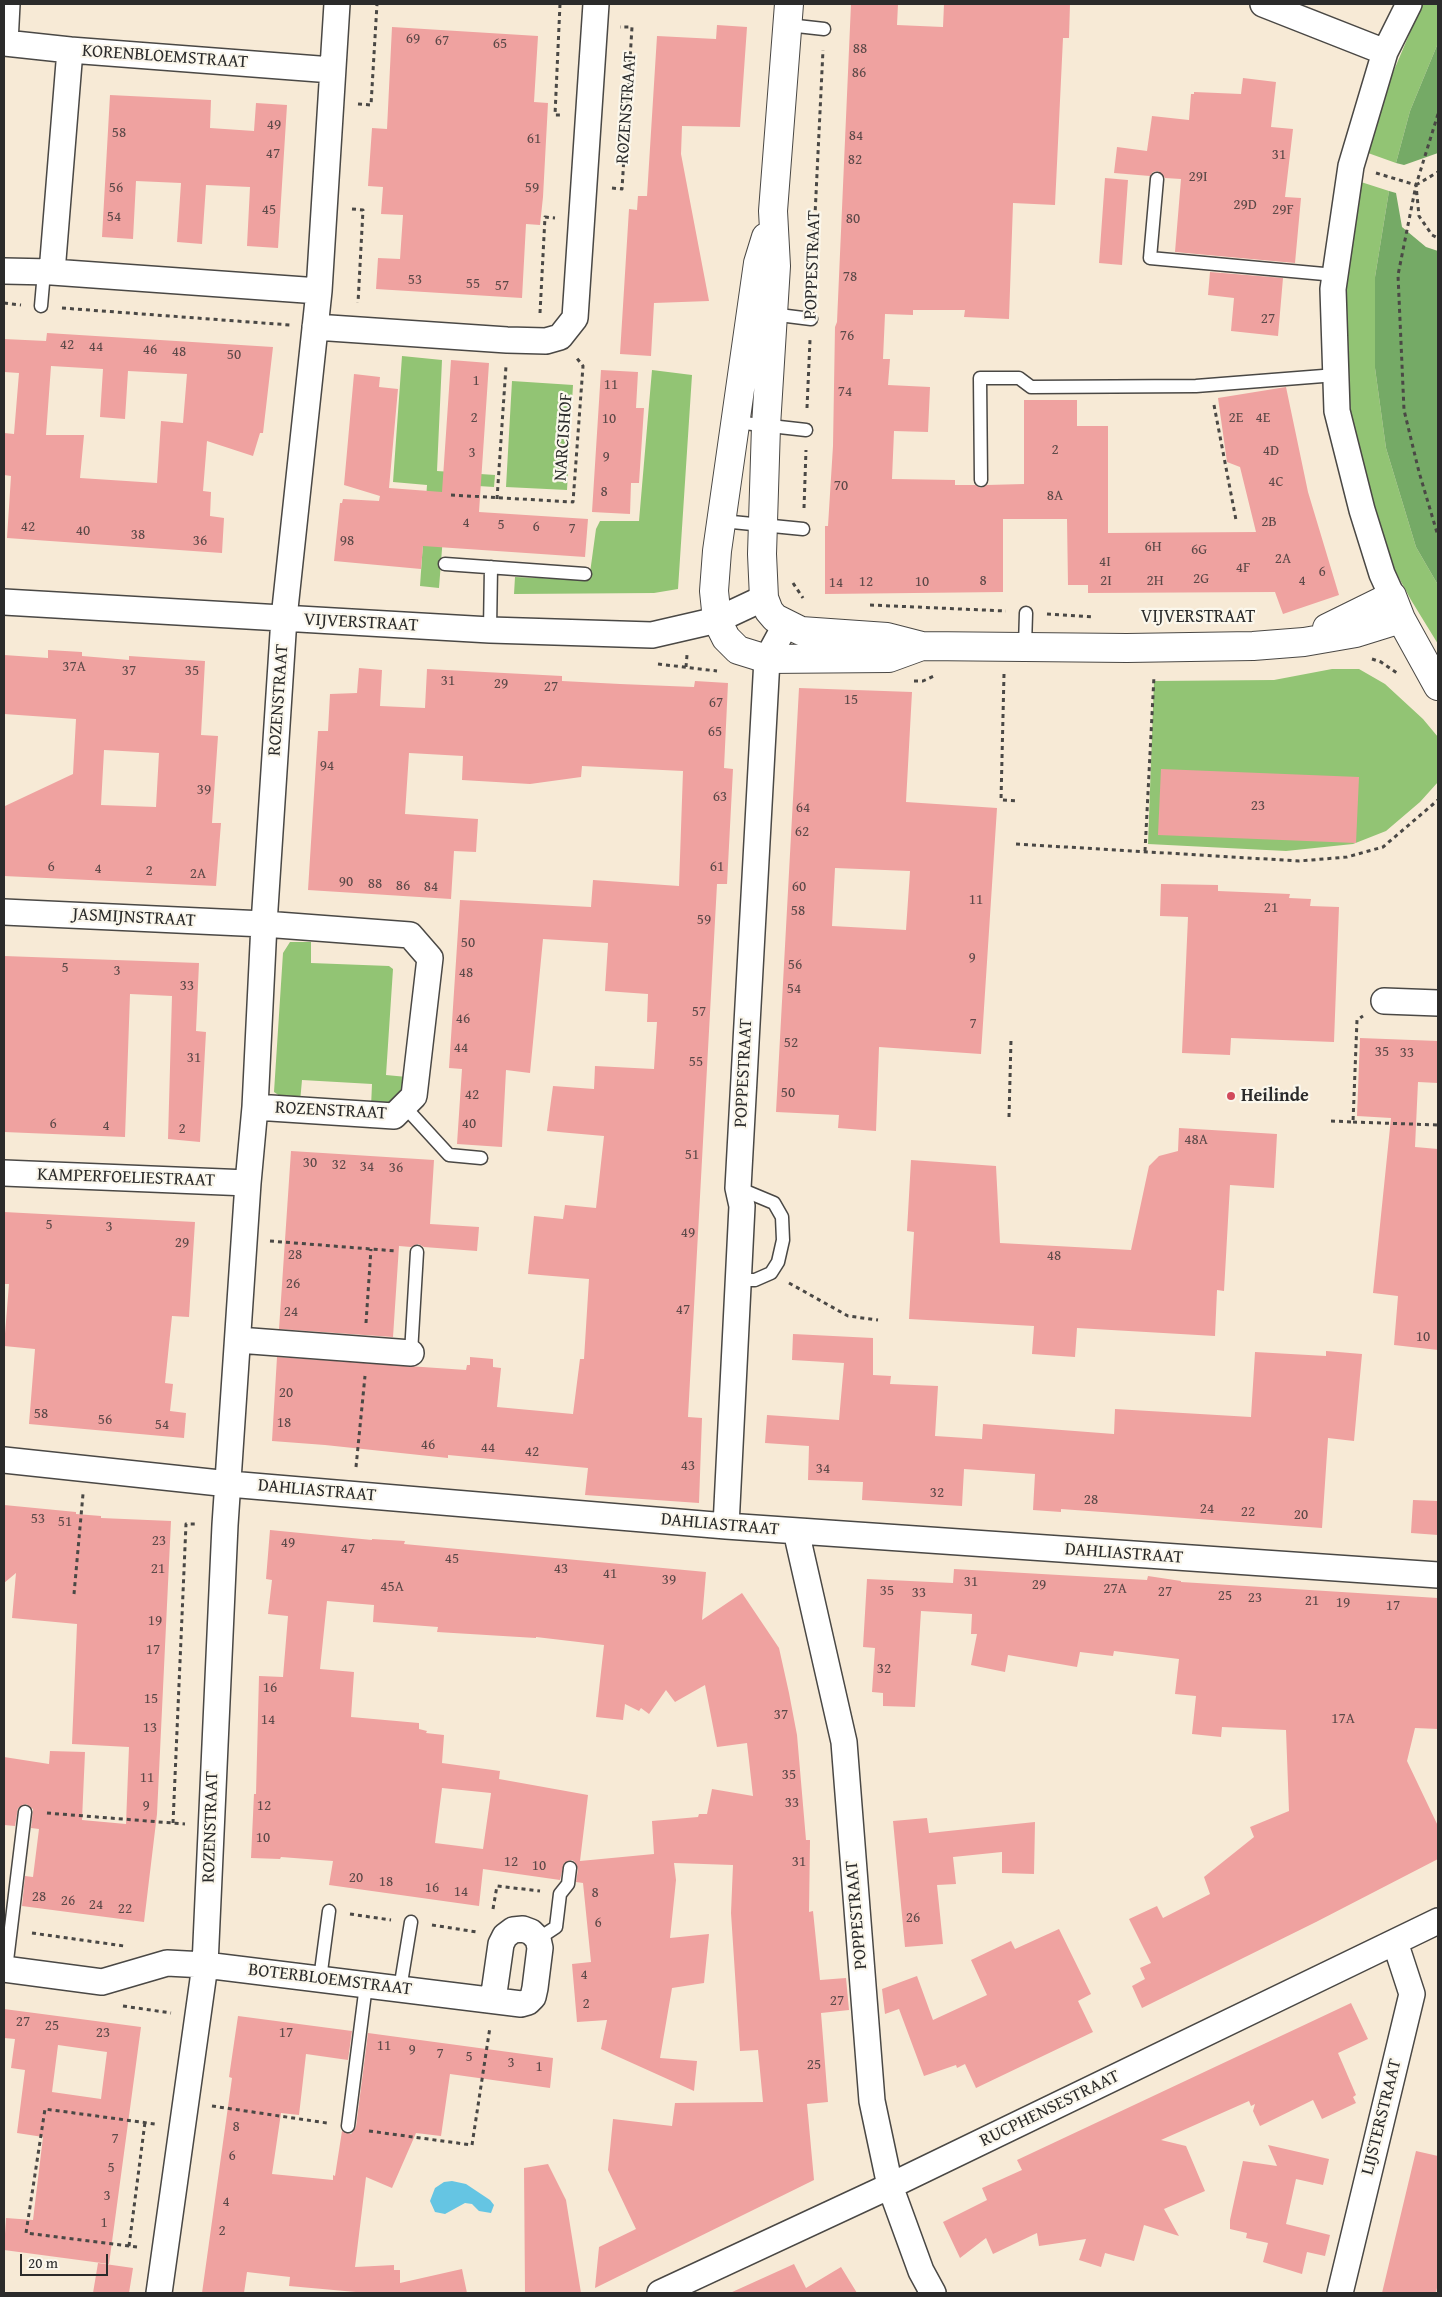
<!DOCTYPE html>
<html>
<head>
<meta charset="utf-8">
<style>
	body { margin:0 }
	#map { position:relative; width:1442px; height:2297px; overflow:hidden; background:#f7ead6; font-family:"Gentium Book Plus",serif }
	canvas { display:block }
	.frame { position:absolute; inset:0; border:5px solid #2b2b2b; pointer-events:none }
	.scale { position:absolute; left:20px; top:2254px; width:88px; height:22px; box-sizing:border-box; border:2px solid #2b2b2b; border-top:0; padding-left:6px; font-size:15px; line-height:18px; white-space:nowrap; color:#2b2b2b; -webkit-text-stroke:4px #fbf7ec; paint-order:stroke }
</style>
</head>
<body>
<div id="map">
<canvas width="1442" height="2297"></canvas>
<div class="frame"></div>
<div class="scale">20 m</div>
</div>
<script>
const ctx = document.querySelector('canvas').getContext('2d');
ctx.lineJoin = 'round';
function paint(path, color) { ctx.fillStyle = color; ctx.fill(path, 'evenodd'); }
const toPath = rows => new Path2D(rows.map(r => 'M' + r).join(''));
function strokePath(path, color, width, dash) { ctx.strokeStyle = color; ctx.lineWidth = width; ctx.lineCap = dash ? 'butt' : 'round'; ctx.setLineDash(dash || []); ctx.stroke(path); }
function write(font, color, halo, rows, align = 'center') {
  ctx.font = font + ' "Gentium Book Plus",serif'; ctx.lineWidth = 4.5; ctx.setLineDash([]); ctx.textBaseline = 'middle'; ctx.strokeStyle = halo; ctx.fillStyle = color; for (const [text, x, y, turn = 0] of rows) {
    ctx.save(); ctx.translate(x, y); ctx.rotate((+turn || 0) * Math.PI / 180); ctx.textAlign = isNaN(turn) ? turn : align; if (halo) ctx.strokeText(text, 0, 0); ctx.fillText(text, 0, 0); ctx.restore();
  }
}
paint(toPath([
	[1422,4,1438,4,1438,43,1410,111,1396,163,1368,153,1381,101],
	[1361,182,1389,191,1375,277,1375,368,1386,448,1416,547,1438,585,1438,644,1411,600,1386,554,1357,453,1345,370,1345,275],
	[402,356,442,360,437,471,495,475,494,487,447,484,439,588,420,586,427,485,393,482],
	[652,370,692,375,678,589,654,593,514,594,515,577,589,580,596,529,600,521,639,521],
	[512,381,573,385,567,490,506,487],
	[1332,669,1359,669,1385,684,1423,719,1438,737,1438,782,1420,802,1386,831,1353,844,1286,851,1148,844,1154,681,1274,680],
	[290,942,311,942,311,963,389,966,393,969,386,1075,407,1077,405,1085,391,1101,382,1106,371,1107,372,1084,302,1080,300,1102,286,1100,274,1092,283,953]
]), '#92c474');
paint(toPath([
	[1438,43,1438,153,1404,165,1396,163,1410,111],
	[1389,191,1396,193,1402,227,1426,247,1438,251,1438,585,1416,547,1386,448,1375,368,1375,277]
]), '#75aa66');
paint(toPath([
	[452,2181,466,2184,490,2200,494,2205,491,2213,479,2211,472,2204,465,2203,445,2214,435,2212,430,2201,435,2188,444,2182]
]), '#65c5e3');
paint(toPath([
	[851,4,898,4,897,25,943,27,944,4,1070,4,1069,38,1063,38,1055,205,1013,203,1009,319,964,317,965,310,913,310,913,315,885,314,883,359,890,359,888,385,930,387,928,432,894,431,892,479,955,480,955,485,975,485,981,488,987,485,1024,484,1024,400,1077,400,1077,426,1108,426,1108,533,1256,532,1240,467,1227,462,1218,398,1286,387,1308,492,1339,595,1283,614,1275,592,1088,593,1088,585,1068,585,1067,519,1003,519,1003,592,825,594,825,526,828,526,833,446,835,327,837,322],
	[717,25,747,27,740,127,682,126,681,154,709,301,654,303,651,356,620,354,629,209,637,210,638,196,647,196,657,36,716,39],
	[392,27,538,36,534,102,548,103,543,197,540,225,526,224,522,298,376,289,378,258,400,259,403,215,381,214,383,187,368,186,372,128,387,129],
	[1243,78,1276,82,1271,127,1293,129,1285,197,1301,198,1295,263,1175,252,1181,179,1165,178,1158,171,1153,172,1150,176,1114,173,1117,147,1147,151,1152,116,1189,120,1191,94,1194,94,1194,92,1241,94],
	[110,95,211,100,210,128,254,131,256,103,287,105,278,248,247,246,250,187,206,185,202,244,177,242,181,183,136,181,133,239,102,237],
	[1105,178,1128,180,1122,265,1099,263],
	[1210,272,1283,278,1278,336,1231,331,1234,298,1208,295],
	[47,333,273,347,263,433,260,433,253,456,207,441,203,491,211,492,210,516,224,518,222,553,7,538,11,476,4,475,4,433,14,434,19,373,4,372,4,339,46,341],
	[51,366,103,369,100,417,125,419,128,371,187,374,183,423,161,421,157,483,80,478,84,435,46,435],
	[451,360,489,363,479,512,588,519,585,557,423,546,421,569,334,561,340,503,342,503,343,499,379,501,380,496,344,485,354,374,380,377,379,387,398,389,389,488,442,492],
	[601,370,638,372,636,408,644,408,639,483,631,483,630,514,592,512],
	[48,650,82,652,82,656,129,660,129,656,205,661,201,735,218,736,212,823,221,823,216,886,4,876,5,806,73,774,76,719,4,714,4,655,48,658],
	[104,750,159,753,156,807,101,805],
	[359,668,382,670,380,706,425,708,427,669,562,676,562,681,620,684,694,687,695,681,728,683,724,768,733,769,727,884,717,884,688,1417,702,1418,699,1503,585,1495,588,1468,448,1455,448,1458,325,1445,272,1441,277,1357,466,1370,467,1365,470,1365,470,1357,493,1359,493,1367,501,1368,497,1407,573,1414,580,1359,584,1359,589,1279,528,1274,534,1216,563,1219,565,1205,596,1208,604,1136,547,1131,553,1086,594,1089,595,1066,654,1069,657,1022,647,1022,648,994,605,991,608,943,543,939,530,1073,506,1070,502,1147,457,1144,462,1069,449,1068,460,900,591,907,593,880,679,886,683,771,582,766,581,777,530,784,462,780,463,756,409,753,405,814,478,819,476,852,454,851,451,899,308,890,318,731,328,731,330,694,357,693],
	[799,688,912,692,906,802,997,808,981,1054,879,1047,876,1131,838,1128,839,1115,776,1112],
	[835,868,910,871,906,930,832,926],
	[1161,769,1359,777,1356,843,1158,835],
	[1161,884,1218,885,1218,891,1290,894,1289,898,1311,899,1310,906,1339,907,1334,1042,1231,1038,1230,1055,1182,1053,1188,917,1160,916],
	[4,956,199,963,196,1031,206,1032,200,1142,168,1139,172,996,130,994,125,1137,4,1132],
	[1360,1038,1438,1041,1438,1083,1418,1082,1415,1147,1438,1149,1438,1350,1394,1345,1398,1296,1373,1293,1391,1118,1357,1116],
	[1179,1128,1277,1134,1274,1188,1230,1185,1224,1291,1217,1290,1215,1336,1077,1328,1075,1357,1032,1354,1034,1326,909,1319,914,1232,907,1231,911,1160,996,1166,1000,1243,1131,1250,1149,1166,1159,1156,1178,1151],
	[291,1151,434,1160,430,1224,479,1227,477,1251,424,1247,418,1244,411,1247,399,1246,393,1337,279,1329],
	[4,1212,195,1222,189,1317,172,1316,165,1383,173,1384,170,1411,186,1413,184,1438,29,1424,35,1349,4,1346,9,1284,4,1284],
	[793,1334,873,1338,873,1375,891,1376,890,1384,938,1386,935,1436,982,1439,983,1424,1114,1434,1115,1409,1251,1417,1255,1352,1326,1356,1326,1351,1362,1354,1354,1441,1328,1438,1322,1528,1061,1509,1061,1512,1033,1510,1035,1474,964,1469,962,1506,862,1500,863,1482,808,1480,809,1446,765,1443,767,1415,839,1420,844,1363,792,1360],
	[1413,1500,1438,1501,1438,1535,1411,1533],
	[4,1505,76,1512,76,1514,101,1516,101,1518,171,1521,157,1814,144,1922,22,1906,25,1876,33,1877,39,1829,31,1828,33,1809,26,1804,18,1808,15,1826,4,1825,4,1757,49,1764,50,1751,85,1752,82,1820,126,1824,129,1747,72,1744,77,1624,12,1618,16,1573,4,1583],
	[270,1530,372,1540,372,1539,405,1541,404,1544,706,1572,702,1620,742,1593,779,1648,789,1693,797,1735,806,1840,810,1840,809,1912,813,1911,820,1980,846,1978,849,2010,821,2013,828,2102,807,2104,814,2180,595,2288,599,2247,636,2229,608,2170,613,2119,672,2126,675,2103,763,2102,758,2050,740,2051,731,1913,733,1865,674,1863,676,1880,670,1938,709,1934,704,1983,672,1988,660,2058,697,2061,694,2091,601,2049,607,2020,577,2022,572,1964,591,1962,583,1883,576,1882,578,1869,574,1861,571,1860,564,1863,560,1880,483,1869,479,1906,329,1885,333,1861,281,1857,280,1859,251,1858,254,1794,256,1794,259,1676,283,1677,288,1616,268,1614,272,1580,266,1579],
	[327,1601,374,1605,373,1622,438,1627,437,1632,536,1638,536,1637,604,1645,596,1717,623,1720,625,1704,639,1711,641,1708,649,1714,666,1690,675,1702,705,1685,717,1747,747,1743,753,1796,712,1789,707,1814,699,1814,698,1817,652,1821,654,1854,580,1861,588,1795,499,1779,500,1771,442,1763,444,1735,426,1733,427,1731,419,1729,419,1723,351,1717,354,1672,320,1669],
	[442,1788,491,1793,483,1849,435,1843],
	[954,1569,1147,1580,1148,1576,1181,1581,1181,1582,1438,1598,1438,1729,1415,1728,1407,1761,1438,1826,1438,1859,1316,1922,1142,2008,1132,1986,1145,1979,1140,1968,1151,1963,1129,1919,1157,1906,1163,1918,1210,1894,1204,1877,1254,1837,1250,1827,1289,1811,1286,1730,1222,1727,1221,1737,1192,1734,1196,1696,1175,1694,1179,1659,1114,1651,1113,1656,1080,1652,1077,1667,1008,1655,1005,1672,971,1665,977,1634,971,1634,972,1614,921,1611,915,1707,883,1706,883,1693,872,1692,875,1648,863,1647,867,1579,953,1583],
	[927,1818,929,1833,1035,1822,1034,1874,1002,1873,1002,1852,953,1857,956,1884,937,1885,943,1944,905,1947,893,1821],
	[1059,1929,1091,1994,1078,2001,1093,2032,976,2088,965,2064,957,2068,956,2065,924,2076,899,2009,885,2014,882,1989,917,1976,933,2020,987,1995,971,1960,1011,1941,1015,1949],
	[1351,2003,1368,2039,1338,2053,1356,2095,1353,2097,1356,2103,1322,2119,1313,2100,1260,2126,1253,2111,1255,2104,1251,2106,1249,2101,1161,2140,1186,2146,1205,2191,1164,2209,1179,2236,1144,2225,1134,2261,1105,2253,1101,2267,1079,2260,1086,2239,1039,2246,1037,2233,993,2254,986,2238,960,2258,943,2222,987,2200,982,2188,1022,2170,1017,2160],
	[4,2009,141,2027,109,2264,4,2250,6,2218,33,2220,43,2137,17,2133,25,2070,11,2068,15,2039,4,2038],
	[58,2045,107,2052,101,2099,52,2092],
	[238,2016,352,2031,348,2060,306,2054,299,2115,281,2113,272,2174,333,2180,333,2175,335,2176,342,2131,351,2134,356,2127,368,2033,553,2058,550,2088,450,2074,441,2136,416,2133,392,2188,366,2177,355,2267,394,2265,394,2270,400,2270,400,2283,462,2269,467,2293,367,2293,289,2286,290,2277,247,2272,244,2293,202,2293,232,2078,229,2077],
	[1268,2145,1329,2159,1323,2185,1296,2179,1286,2224,1330,2235,1325,2256,1307,2252,1302,2274,1263,2262,1268,2243,1246,2238,1247,2233,1230,2229,1230,2220,1243,2161,1277,2166],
	[1416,2151,1438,2156,1438,2283,1436,2293,1382,2293],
	[548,2164,566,2200,581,2293,525,2293,524,2168],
	[98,2263,133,2268,129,2293,93,2293],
	[794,2264,806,2288,841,2267,857,2293,730,2293]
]), '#efa2a0');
const service = toPath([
	[788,25,824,29],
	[1157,179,1150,258,1335,275],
	[41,306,44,272],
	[771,314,811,319],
	[735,422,806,430],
	[981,480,980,378,1019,378,1031,387,1196,386,1336,375],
	[722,521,803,529],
	[445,564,585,574],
	[490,630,491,567],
	[1025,646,1026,613],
	[404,1106,449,1155,481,1158],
	[738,1188,774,1203,782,1217,783,1240,778,1262,771,1273,755,1280,738,1280],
	[411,1353,417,1252],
	[538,1939,556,1927,560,1894,568,1884,570,1868],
	[6,1969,25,1812],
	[320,1979,329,1911],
	[400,1989,411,1922],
	[348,2126,366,1985]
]);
const minor = toPath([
	[7,4,5,43,70,50],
	[1263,4,1385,52],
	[4,271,52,272,319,291],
	[52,272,70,50,332,70],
	[315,327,507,340,546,341,560,337,575,318,596,4],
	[1392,596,1382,574,1362,510,1337,411,1333,289,1351,166,1385,52,1409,4],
	[4,602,490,630,652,635,717,620,764,598],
	[4,912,264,924,410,935,430,958,414,1096,394,1116,255,1107],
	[1384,1001,1438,1003],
	[4,1173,248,1183],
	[238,1340,411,1353],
	[4,1460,229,1484,726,1526,1438,1575],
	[726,1526,742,1206,738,1188,767,659,786,624],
	[796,1531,844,1742,872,2101,890,2186,921,2271,933,2293],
	[4,1969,102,1982,167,1963,205,1965,521,2004,528,2002,533,1997,535,1988,540,1948,538,1939,531,1932,523,1929,513,1930,505,1936,501,1944,493,2000],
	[159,2293,205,1965,225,1525,248,1183,255,1107,264,924,284,618,319,291,337,4],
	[660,2293,890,2186,1438,1921],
	[1340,2293,1412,1994,1395,1942]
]);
const tertiary = toPath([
	[789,4,773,211,776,266,766,426,762,554,764,598,769,611,775,618,801,631,887,637,922,646,1127,648,1253,646,1304,642,1356,633,1401,619],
	[766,237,758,263,717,551,714,591,717,620,726,638,738,650,767,659,889,658,922,646],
	[1327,628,1392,596,1401,619,1438,686]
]);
strokePath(service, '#4a4845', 15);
strokePath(minor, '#4a4845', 28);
strokePath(tertiary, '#4a4845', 30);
strokePath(toPath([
	[560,4,555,115,563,115],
	[358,104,371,105,377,4],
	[1438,114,1416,185,1398,275,1404,410,1419,472,1438,536],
	[1376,173,1416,185,1419,216,1432,235,1438,238],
	[1416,185,1438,172],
	[612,188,622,189,632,27,620,27],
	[352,209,363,210,358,303],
	[811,298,823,50],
	[4,303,21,305],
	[62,308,290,325],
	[540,313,545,217,555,218],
	[1214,405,1236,520],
	[807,408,810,340],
	[451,495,573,502,583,366,576,357],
	[497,499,506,366],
	[804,508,806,450],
	[793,583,803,598],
	[870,605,1006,611],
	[1047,614,1094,617],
	[1372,659,1381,662,1397,673],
	[658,664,717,671],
	[686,667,687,655],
	[1004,674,1001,800,1018,801],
	[914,681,923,681,934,676],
	[1016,844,1299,861,1347,857,1383,847,1438,800],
	[1145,851,1154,676],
	[1009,1117,1011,1040],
	[1331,1121,1353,1122,1357,1020,1363,1016],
	[1353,1122,1438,1125],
	[270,1241,396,1251],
	[789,1283,848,1316,878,1320],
	[366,1323,371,1249],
	[356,1467,365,1376],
	[74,1594,83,1494],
	[47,1813,185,1824],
	[173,1823,186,1524,197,1524],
	[493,1909,497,1886,540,1891],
	[350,1914,391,1920],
	[432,1925,477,1932],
	[32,1933,124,1946],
	[123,2006,171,2013],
	[212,2106,327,2123],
	[369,2131,472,2145,490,2027],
	[129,2246,145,2122],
	[137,2247,26,2233,45,2109,155,2124]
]), '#4a4845', 3, [4, 4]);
strokePath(service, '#fff', 12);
strokePath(minor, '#fff', 25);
strokePath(tertiary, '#fff', 28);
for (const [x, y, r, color] of [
	[1231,1096,5,"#d1495b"]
]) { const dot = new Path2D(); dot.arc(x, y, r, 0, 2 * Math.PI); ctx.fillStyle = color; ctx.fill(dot); strokePath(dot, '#fbf7ec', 2); }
write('15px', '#5c4948', null, [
	["69",413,39],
	["67",442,41],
	["65",500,44],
	["88",860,49],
	["86",859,73],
	["49",274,125],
	["58",119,133],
	["84",856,136],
	["61",534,139],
	["47",273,154],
	["31",1279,155],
	["82",855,160],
	["29I",1198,177],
	["56",116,188],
	["59",532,188],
	["29D",1245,205],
	["45",269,210],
	["29F",1283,210],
	["54",114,217],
	["80",853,219],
	["78",850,277],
	["53",415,280],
	["55",473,284],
	["57",502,286],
	["27",1268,319],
	["76",847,336],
	["42",67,345],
	["44",96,347],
	["46",150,350],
	["48",179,352],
	["50",234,355],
	["1",476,381],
	["11",611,385],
	["74",845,392],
	["2",474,418],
	["2E",1236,418],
	["4E",1263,418],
	["10",609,419],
	["2",1055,450],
	["4D",1271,451],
	["3",472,453],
	["9",606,457],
	["4C",1276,482],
	["70",841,486],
	["8",604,492],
	["8A",1055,496],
	["2B",1269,522],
	["4",466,523],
	["5",501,525],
	["42",28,527],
	["6",536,527],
	["7",572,529],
	["40",83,531],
	["38",138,535],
	["36",200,541],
	["98",347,541],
	["6H",1153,547],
	["6G",1199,550],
	["2A",1283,559],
	["4I",1105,562],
	["4F",1243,568],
	["6",1322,572],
	["2G",1201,579],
	["8",983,581],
	["2I",1106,581],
	["2H",1155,581],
	["4",1302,581],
	["12",866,582],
	["10",922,582],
	["14",836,583],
	["37A",74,667],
	["37",129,671],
	["35",192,671],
	["31",448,681],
	["29",501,684],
	["27",551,687],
	["15",851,700],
	["67",716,703],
	["65",715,732],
	["94",327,766],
	["39",204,790],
	["63",720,797],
	["23",1258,806],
	["64",803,808],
	["62",802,832],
	["6",51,867],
	["61",717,867],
	["4",98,869],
	["2",149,871],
	["2A",198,874],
	["90",346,882],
	["88",375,884],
	["86",403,886],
	["84",431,887],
	["60",799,887],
	["11",976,900],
	["21",1271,908],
	["58",798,911],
	["59",704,920],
	["50",468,943],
	["9",972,958],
	["56",795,965],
	["5",65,968],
	["3",117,971],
	["48",466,973],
	["33",187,986],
	["54",794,989],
	["57",699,1012],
	["46",463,1019],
	["7",973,1024],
	["52",791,1043],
	["44",461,1048],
	["35",1382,1052],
	["33",1407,1053],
	["31",194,1058],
	["55",696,1062],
	["50",788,1093],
	["42",472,1095],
	["6",53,1124],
	["40",469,1124],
	["4",106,1126],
	["2",182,1129],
	["48A",1196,1140],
	["51",692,1155],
	["30",310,1163],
	["32",339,1165],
	["34",367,1167],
	["36",396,1168],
	["5",49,1225],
	["3",109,1227],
	["49",688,1233],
	["29",182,1243],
	["28",295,1255],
	["48",1054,1256],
	["26",293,1284],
	["47",683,1310],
	["24",291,1312],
	["10",1423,1337],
	["20",286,1393],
	["58",41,1414],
	["56",105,1420],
	["18",284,1423],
	["54",162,1425],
	["46",428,1445],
	["44",488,1448],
	["42",532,1452],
	["43",688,1466],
	["34",823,1469],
	["32",937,1493],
	["28",1091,1500],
	["24",1207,1509],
	["22",1248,1512],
	["20",1301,1515],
	["53",38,1519],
	["51",65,1522],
	["23",159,1541],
	["49",288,1543],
	["47",348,1549],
	["45",452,1559],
	["21",158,1569],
	["43",561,1569],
	["41",610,1574],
	["39",669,1580],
	["31",971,1582],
	["29",1039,1585],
	["45A",392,1587],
	["27A",1115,1589],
	["35",887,1591],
	["27",1165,1592],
	["33",919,1593],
	["25",1225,1596],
	["23",1255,1598],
	["21",1312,1601],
	["19",1343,1603],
	["17",1393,1606],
	["19",155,1621],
	["17",153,1650],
	["32",884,1669],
	["16",270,1688],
	["15",151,1699],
	["37",781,1715],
	["17A",1343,1719],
	["14",268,1720],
	["13",150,1728],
	["35",789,1775],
	["11",147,1778],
	["33",792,1803],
	["9",146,1806],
	["12",264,1806],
	["10",263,1838],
	["12",511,1862],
	["31",799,1862],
	["10",539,1866],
	["20",356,1878],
	["18",386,1882],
	["16",432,1888],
	["14",461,1892],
	["8",595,1893],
	["28",39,1897],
	["26",68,1901],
	["24",96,1905],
	["22",125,1909],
	["26",913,1918],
	["6",598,1923],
	["4",584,1975],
	["27",837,2001],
	["2",586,2004],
	["27",23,2022],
	["25",52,2026],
	["23",103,2033],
	["17",286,2033],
	["11",384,2046],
	["9",412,2050],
	["7",440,2054],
	["5",469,2057],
	["3",511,2063],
	["25",814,2065],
	["1",539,2067],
	["8",236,2127],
	["7",115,2139],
	["6",232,2156],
	["5",111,2168],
	["3",107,2196],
	["4",226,2202],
	["1",104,2223],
	["2",222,2231]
]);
write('18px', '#2b2b2b', '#fbf7ec', [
	["KORENBLOEMSTRAAT",165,57,4],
	["ROZENSTRAAT",627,108,-86],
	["POPPESTRAAT",813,265,-88],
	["NARCISHOF",564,437,-86],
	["VIJVERSTRAAT",1198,617],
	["VIJVERSTRAAT",361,623,3],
	["ROZENSTRAAT",279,700,-86],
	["JASMIJNSTRAAT",134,918,3],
	["POPPESTRAAT",744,1073,-87],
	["ROZENSTRAAT",331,1111,3],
	["KAMPERFOELIESTRAAT",126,1178,2],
	["DAHLIASTRAAT",317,1491,5],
	["DAHLIASTRAAT",720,1525,5],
	["DAHLIASTRAAT",1124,1554,4],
	["ROZENSTRAAT",211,1827,-88],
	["POPPESTRAAT",857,1915,-95],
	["BOTERBLOEMSTRAAT",330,1980,7],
	["RUCPHENSESTRAAT",1050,2109,-26],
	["LIJSTERSTRAAT",1382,2117,-76]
]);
write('bold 18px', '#2b2b2b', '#fbf7ec', [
	["Heilinde",1241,1096]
], 'left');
</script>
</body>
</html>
